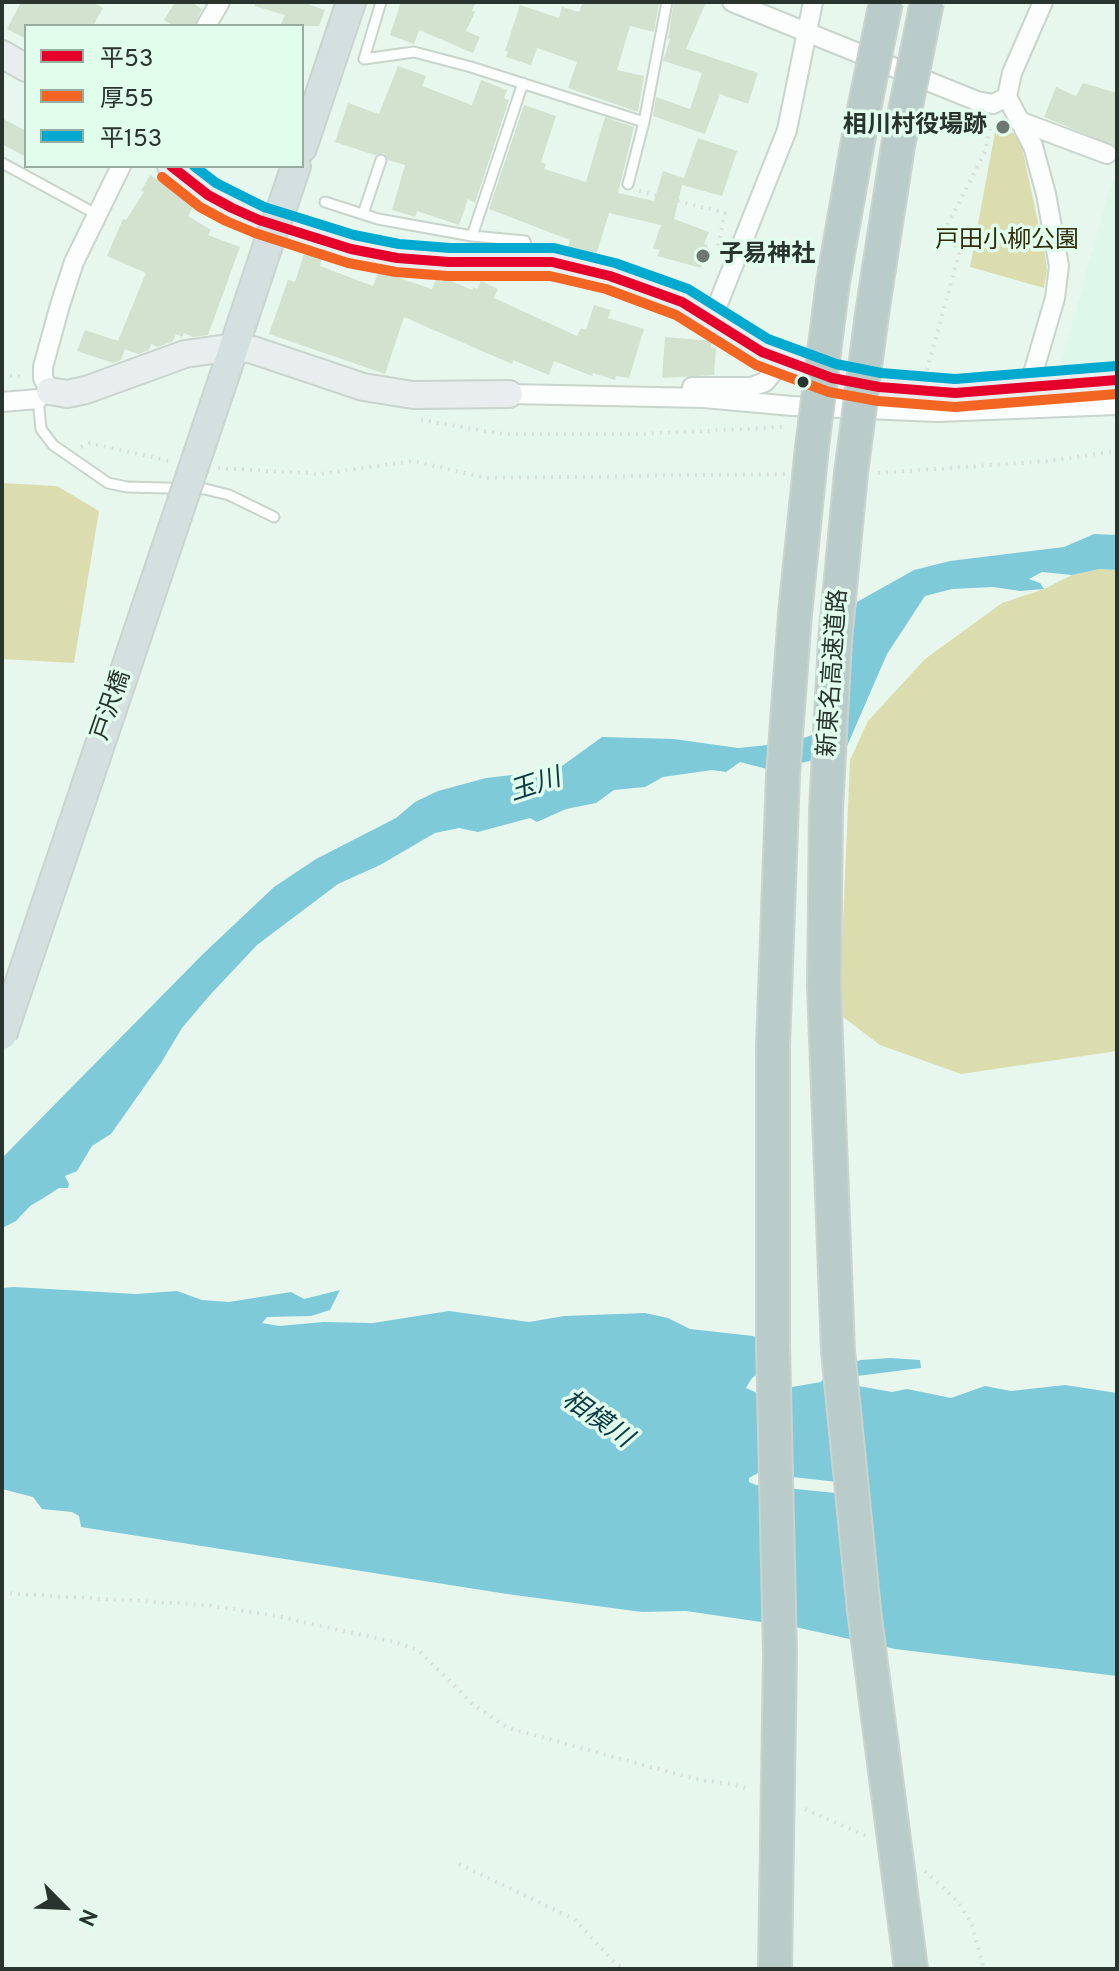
<!DOCTYPE html>
<html>
<head>
<meta charset="utf-8">
<style>
	body { margin:0 }
	#map { position:relative; width:1119px; height:1971px; overflow:hidden; background:#e7f7ed; font-family:Overpass,"Noto Sans JP",sans-serif }
	canvas { display:block }
	.frame { position:absolute; inset:0; border:4px solid #29342e; pointer-events:none }
	.legend { position:absolute; left:24px; top:24px; width:280px; height:144px; box-sizing:border-box; background:#e1fdec; border:2px solid #97ada0; margin:0; padding:10px 14px; list-style:none; font-size:24px; color:#29342e }
	.legend li { display:flex; align-items:center; gap:16px; height:40px }
	.legend b { width:40px; border:2px solid #97ada0 }
	.north { position:absolute; left:24px; top:1867px; width:80px; height:80px; -webkit-text-stroke:6px #e1fdec; paint-order:stroke; rotate:114deg; font-size:22px; font-weight:700; line-height:32px; text-align:center; color:#29342e }
	.north::after { content:''; display:block; margin:auto; width:28px; height:36px; background:#29342e; clip-path:polygon(50% 0,100% 100%,50% 72%,0 100%) }
</style>
</head>
<body>
<div id="map">
<canvas width="1119" height="1971"></canvas>
<div class="frame"></div>
<ul class="legend">
<li><b style="height:10px;background:#e4002b"></b>平53</li>
<li><b style="height:10px;background:#f26522"></b>厚55</li>
<li><b style="height:10px;background:#00a9ce"></b>平153</li>
</ul>
<div class="north">N</div>
</div>
<script>
const ctx = document.querySelector('canvas').getContext('2d');
ctx.lineJoin = 'round';
function paint(path, color) { ctx.fillStyle = color; ctx.fill(path, 'evenodd'); }
const toPath = rows => new Path2D(rows.map(r => 'M' + r).join(''));
function strokePath(path, color, width, dash) { ctx.strokeStyle = color; ctx.lineWidth = width; ctx.lineCap = dash ? 'butt' : 'round'; ctx.setLineDash(dash || []); ctx.stroke(path); }
function write(font, color, halo, rows, align = 'center') {
  ctx.font = font + ' Overpass,"Noto Sans JP",sans-serif'; ctx.lineWidth = 7; ctx.setLineDash([]); ctx.textBaseline = 'middle'; ctx.strokeStyle = halo; ctx.fillStyle = color; for (const [text, x, y, turn = 0] of rows) {
    ctx.save(); ctx.translate(x, y); ctx.rotate((+turn || 0) * Math.PI / 180); ctx.textAlign = isNaN(turn) ? turn : align; if (halo) ctx.strokeText(text, 0, 0); ctx.fillText(text, 0, 0); ctx.restore();
  }
}
paint(toPath([
	[1117,178,1117,369,1059,372,1110,186]
]), '#ddf8e8');
paint(toPath([
	[996,127,1013,133,1021,143,1045,254,1047,270,1044,288,970,267],
	[2,483,57,486,99,511,74,663,2,659],
	[1099,569,1117,570,1117,1051,961,1074,880,1045,839,1014,850,760,868,721,925,659,1002,603,1044,589,1072,575]
]), '#dbddaf');
paint(toPath([
	[1094,534,1117,535,1117,570,1099,569,1072,575,1042,572,1029,579,1040,583,1044,589,1020,591,993,587,952,589,925,596,887,654,844,753,838,756,767,769,740,762,726,772,712,770,663,777,645,787,614,790,596,803,566,809,537,822,530,818,478,832,459,828,435,833,380,865,338,884,257,945,210,995,182,1028,161,1063,111,1134,92,1146,77,1171,65,1176,69,1184,68,1188,59,1188,42,1199,30,1206,16,1221,2,1228,2,1158,203,954,274,887,316,859,396,818,415,802,438,791,486,778,512,775,532,779,555,771,602,737,674,739,738,748,768,745,807,737,816,733,845,666,857,602,914,570,950,561,1064,547],
	[14,1287,136,1294,177,1291,202,1300,229,1302,291,1292,304,1299,340,1290,330,1310,311,1316,267,1317,262,1323,279,1326,323,1322,373,1323,449,1311,529,1322,564,1316,645,1313,668,1318,690,1329,753,1336,791,1351,752,1378,746,1388,757,1393,821,1382,831,1368,861,1360,890,1358,920,1360,921,1368,849,1377,847,1384,892,1392,907,1389,951,1398,985,1386,1011,1391,1065,1385,1117,1393,1117,1676,895,1649,795,1627,686,1611,642,1612,507,1594,81,1527,79,1516,72,1512,42,1509,33,1497,2,1489,2,1288],
	[758,1473,863,1485,865,1496,756,1485,749,1482,749,1478]
]), '#7fcad9');
paint(toPath([
	[21,2,92,2,103,8,93,26,26,26,26,39,7,29],
	[175,2,191,2,202,9,194,26,173,26,164,20],
	[255,2,302,2,325,10,319,26,280,26,285,15,255,6],
	[401,2,476,2,472,11,475,12,466,31,480,37,473,53,419,30,414,44,390,35],
	[583,2,659,2,654,32,630,26,617,70,644,76,638,112,568,88,577,62,537,48,531,65,506,57,508,51,505,51,520,5,559,18,562,7,579,12],
	[674,2,706,2,686,49,758,73,748,104,720,94,705,134,653,116,656,97,690,109,702,73,663,61,670,39,668,38],
	[398,66,426,76,422,86,472,105,481,80,507,90,504,98,509,100,475,203,468,199,459,225,417,211,415,217,392,210,405,165,388,160,384,153,375,155,335,142,348,103,379,114],
	[1083,83,1117,93,1117,147,1044,117,1056,87,1076,96],
	[524,105,556,116,541,162,546,164,544,169,586,182,605,117,634,127,618,193,654,201,663,171,684,178,698,138,737,151,722,196,682,185,674,219,709,232,704,244,708,245,701,268,657,256,660,250,653,248,661,225,609,213,596,255,568,247,570,240,489,209],
	[2,118,26,131,26,157,2,144],
	[150,175,194,205,188,216,211,230,208,235,240,247,208,335,193,337,184,333,182,337,176,334,173,341,158,347,151,344,149,350,138,354,125,349,121,360,113,363,77,351,85,330,118,341,146,273,107,256,123,219,126,220,144,192,141,191],
	[305,251,322,257,320,266,373,286,379,271,432,289,436,280,442,282,444,278,472,290,473,287,477,289,481,281,498,289,494,298,577,336,581,328,586,330,594,305,611,310,608,318,644,329,629,378,616,376,615,380,593,373,592,376,554,361,549,375,513,360,512,364,404,317,385,374,269,334,288,280,295,282],
	[665,337,712,341,711,347,716,348,714,375,662,378]
]), '#d3e1cf');
const lane = toPath([
	[381,2,364,59,414,52,471,67,644,122],
	[2,163,96,214],
	[628,184,644,122,667,2],
	[325,202,378,219,472,236,525,241,530,261],
	[363,214,381,160],
	[472,236,523,83],
	[41,397,38,399,41,429,53,445,108,483,127,487,205,489,229,495,274,517]
]);
const street = toPath([
	[732,2,977,101,993,104,1007,97],
	[206,26,220,2],
	[1019,121,1107,154],
	[712,319,787,130,813,2],
	[692,387,751,387,765,382,782,361],
	[1029,387,1055,298,1059,266,1046,194,1033,146,1007,97,1012,73,1043,2],
	[50,391,43,378,43,367,60,305,74,262,121,166],
	[509,394,704,398,792,406,938,412,1117,405],
	[2,402,38,399]
]);
const secondary = toPath([
	[2,54,26,68],
	[171,166,208,195,232,208,259,220,351,249,397,258,449,262,552,262,610,276,682,302,762,352,832,378,879,387,955,393,1117,380],
	[50,391,67,394,86,390,185,354,234,347,253,350,363,387,413,395,509,394]
]);
const primary = toPath([
	[302,148,351,2],
	[282,207,296,166],
	[224,377,271,236]
]);
const highway = toPath([
	[773,1046,773,1344]
]);
strokePath(lane, '#c8d4cd', 13);
strokePath(street, '#c8d4cd', 22);
strokePath(secondary, '#c8d4cd', 30);
strokePath(primary, '#cbd3cf', 32);
strokePath(highway, '#cbd3cf', 36);
strokePath(toPath([
	[639,191,725,213,718,246],
	[927,370,959,254,947,226,985,152,991,123],
	[2,375,25,377],
	[421,420,503,434,642,434,783,427],
	[81,447,90,443,169,461],
	[218,468,320,474,413,461,486,478,786,474],
	[878,473,1049,461,1117,451],
	[2,1593,207,1605,277,1616,393,1642,418,1650,475,1706,508,1728,695,1779,732,1784,751,1790],
	[805,1809,866,1836],
	[459,1864,574,1919,614,1962,625,1969],
	[925,1871,958,1902,971,1922,984,1969]
]), '#dadfdc', 4, [2, 6]);
strokePath(lane, '#fbfefc', 9);
strokePath(street, '#fbfefc', 18);
strokePath(secondary, '#e8eeed', 26);
strokePath(primary, '#d4e0df', 28);
strokePath(highway, '#b9ccca', 32);
const primaryBridge = toPath([
	[271,236,282,207],
	[2,1035,224,377]
]);
const highwayBridge = toPath([
	[773,1046,783,775,795,614,812,447,833,282,861,124,886,2],
	[773,1344,780,1654,775,1969],
	[911,1969,864,1610,838,1351,824,986,826,809,835,641,851,473,873,307,898,146,927,2]
]);
strokePath(primaryBridge, '#cbd3cf', 32, []);
strokePath(highwayBridge, '#cbd3cf', 36, []);
strokePath(primaryBridge, '#d4e0df', 28);
strokePath(highwayBridge, '#b9ccca', 32);
strokePath(toPath([
	[171,166,208,195,232,208,259,220,351,249,397,258,449,262,552,262,610,276,682,302,762,352,832,378,879,387,955,393,1117,380]
]), '#e4002b', 10);
strokePath(toPath([
	[162,177,200,207,226,221,255,233,348,263,396,272,448,276,550,276,606,289,676,315,756,365,829,392,878,401,955,407,1117,394]
]), '#f26522', 10);
strokePath(toPath([
	[194,166,216,183,264,207,354,235,399,244,450,248,554,248,615,263,688,289,768,339,836,364,881,373,955,379,1116,366]
]), '#00a9ce', 10);
for (const [x, y, r, color] of [
	[1003,127,8,"#6c7871"],
	[703,256,8,"#6c7871"],
	[803,382,7,"#29342e"]
]) { const dot = new Path2D(); dot.arc(x, y, r, 0, 2 * Math.PI); ctx.fillStyle = color; ctx.fill(dot); strokePath(dot, '#e1fdec', 3); }
write('bold 24px', '#29342e', '#e1fdec', [
	["相川村役場跡",987,127],
	["子易神社",719,256,"left"]
], 'right');
write('24px', '#312c09', '#e1fdec', [
	["戸田小柳公園",1007,242]
]);
write('24px', '#29342e', '#e1fdec', [
	["新東名高速道路",835,673,-86],
	["戸沢橋",113,706,-71]
]);
write('italic 26px', '#0c3b46', '#e1fdec', [
	["玉川",536,787,-18],
	["相模川",596,1421,35]
]);
</script>
</body>
</html>
